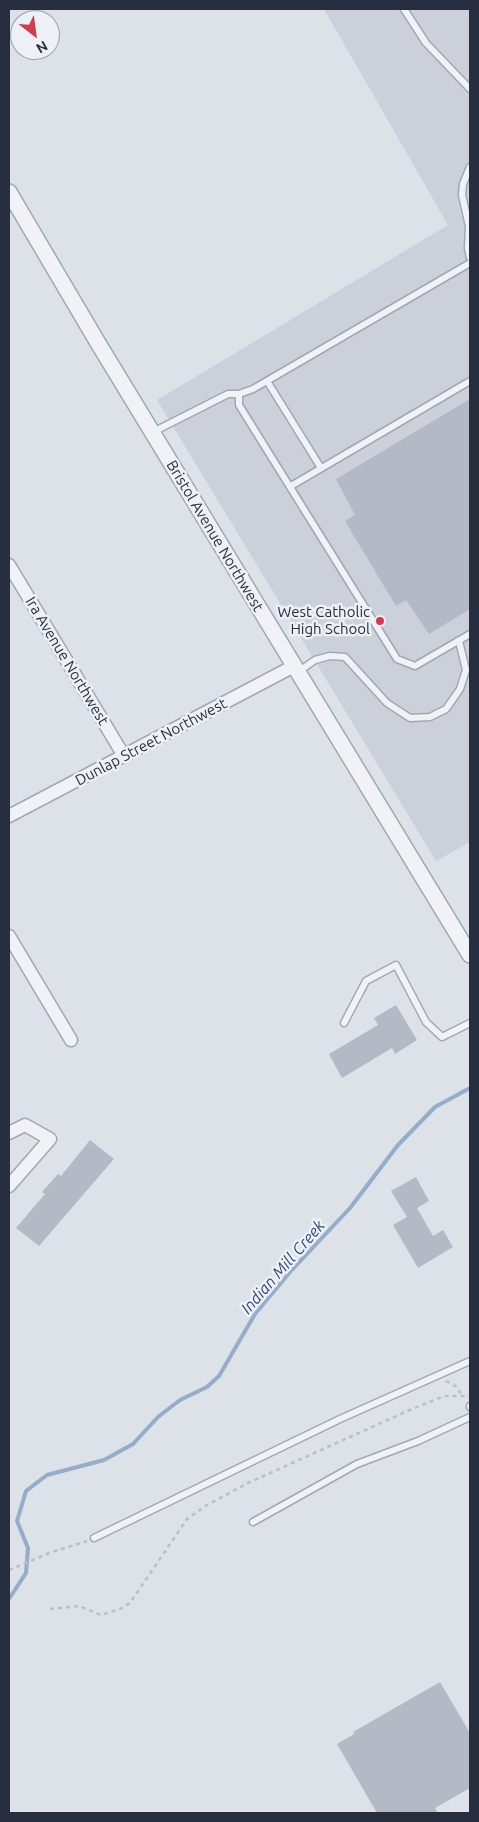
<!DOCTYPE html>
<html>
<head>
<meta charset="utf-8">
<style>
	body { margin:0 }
	#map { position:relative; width:479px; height:1822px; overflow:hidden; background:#dde1e8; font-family:Ubuntu,sans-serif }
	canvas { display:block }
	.frame { position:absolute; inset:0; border:10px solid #262e3f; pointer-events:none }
	.north { position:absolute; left:10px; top:10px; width:50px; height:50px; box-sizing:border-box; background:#edf0f5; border:1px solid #9da2ac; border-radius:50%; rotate:150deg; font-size:14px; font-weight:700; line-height:20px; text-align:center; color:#262e3f }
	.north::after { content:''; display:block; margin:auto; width:18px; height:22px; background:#d33c4c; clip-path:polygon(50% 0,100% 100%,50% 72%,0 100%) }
</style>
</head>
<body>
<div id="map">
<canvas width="479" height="1822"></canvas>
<div class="frame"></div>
<div class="north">N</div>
</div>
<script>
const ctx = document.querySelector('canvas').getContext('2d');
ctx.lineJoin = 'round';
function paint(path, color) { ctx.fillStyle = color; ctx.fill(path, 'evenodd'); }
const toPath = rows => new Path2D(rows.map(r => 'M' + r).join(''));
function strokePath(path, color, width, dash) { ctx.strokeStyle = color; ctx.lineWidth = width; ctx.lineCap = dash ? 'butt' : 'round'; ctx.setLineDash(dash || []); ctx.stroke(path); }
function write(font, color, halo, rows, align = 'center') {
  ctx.font = font + ' Ubuntu,sans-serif'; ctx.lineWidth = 5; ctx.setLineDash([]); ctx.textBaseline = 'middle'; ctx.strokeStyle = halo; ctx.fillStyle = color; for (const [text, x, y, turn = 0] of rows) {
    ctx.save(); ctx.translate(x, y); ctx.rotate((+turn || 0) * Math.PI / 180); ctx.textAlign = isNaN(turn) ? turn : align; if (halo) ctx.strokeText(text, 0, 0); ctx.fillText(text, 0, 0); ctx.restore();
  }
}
paint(toPath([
	[324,9,470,9,470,842,436,861,157,400,448,225]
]), '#cbd0da');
strokePath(toPath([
	[9,1599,26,1573,28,1548,17,1521,26,1491,47,1475,104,1460,133,1444,158,1417,180,1400,207,1387,219,1376,255,1314,290,1272,350,1208,398,1145,435,1107,470,1088]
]), '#96adca', 4);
paint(toPath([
	[470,399,470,609,429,634,406,600,396,606,345,521,355,515,336,479],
	[396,1005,417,1040,395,1054,392,1048,342,1078,329,1054,378,1025,374,1018],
	[90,1140,114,1159,39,1246,16,1228,45,1194,42,1192,58,1174,61,1176],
	[416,1177,429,1201,417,1208,433,1236,443,1230,453,1247,418,1268,393,1225,407,1217,391,1191],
	[440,1682,470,1733,470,1788,435,1808,438,1813,377,1813,337,1744,354,1734,353,1732]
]), '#b4bac5');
const service = toPath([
	[404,9,426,43,470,89],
	[470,167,463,184,462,195,469,226,468,248,470,258],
	[267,381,321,468],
	[239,394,239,405,397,659,415,666,470,634],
	[153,432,228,394,239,394,253,389,470,263],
	[291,486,470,381],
	[298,672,315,660,330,656,345,657,387,703,410,718,430,717,446,709,460,689,466,670,459,641],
	[344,1023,366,981,396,965,426,1022,442,1037,470,1023],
	[470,1406,470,1407],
	[253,1522,357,1464,418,1441,470,1417],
	[94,1538,340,1419,470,1361]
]);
const minor = toPath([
	[9,565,124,756],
	[9,816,294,666],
	[9,936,71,1040],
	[9,1133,25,1125,50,1139,9,1186]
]);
const tertiary = toPath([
	[9,192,98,343,470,955]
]);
strokePath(service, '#a2a8b2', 9);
strokePath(minor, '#a2a8b2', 15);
strokePath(tertiary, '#a2a8b2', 18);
strokePath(toPath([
	[446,1381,457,1387,462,1396],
	[9,1570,49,1553,87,1541],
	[50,1609,79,1606,101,1615,120,1609,130,1603,187,1519,207,1505,248,1483,412,1409,444,1396,469,1396]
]), '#bbbfc6', 2.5, [4, 4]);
strokePath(service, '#f0f2f6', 6);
strokePath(minor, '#f0f2f6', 12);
strokePath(tertiary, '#f0f2f6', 15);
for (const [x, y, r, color] of [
	[380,621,5,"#d33c4c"]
]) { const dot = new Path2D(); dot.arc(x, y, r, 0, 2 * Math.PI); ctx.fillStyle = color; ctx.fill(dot); strokePath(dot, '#edf0f5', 2); }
write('15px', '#262e3f', '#edf0f5', [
	["Bristol Avenue Northwest",215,536,59],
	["Ira Avenue Northwest",67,661,59],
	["Dunlap Street Northwest",151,742,-28]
]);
write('15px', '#262e3f', '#edf0f5', [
	["West Catholic",370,612],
	["High School",370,629]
], 'right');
write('italic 16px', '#2f4b74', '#edf0f5', [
	["Indian Mill Creek",283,1267,-49]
]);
</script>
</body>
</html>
